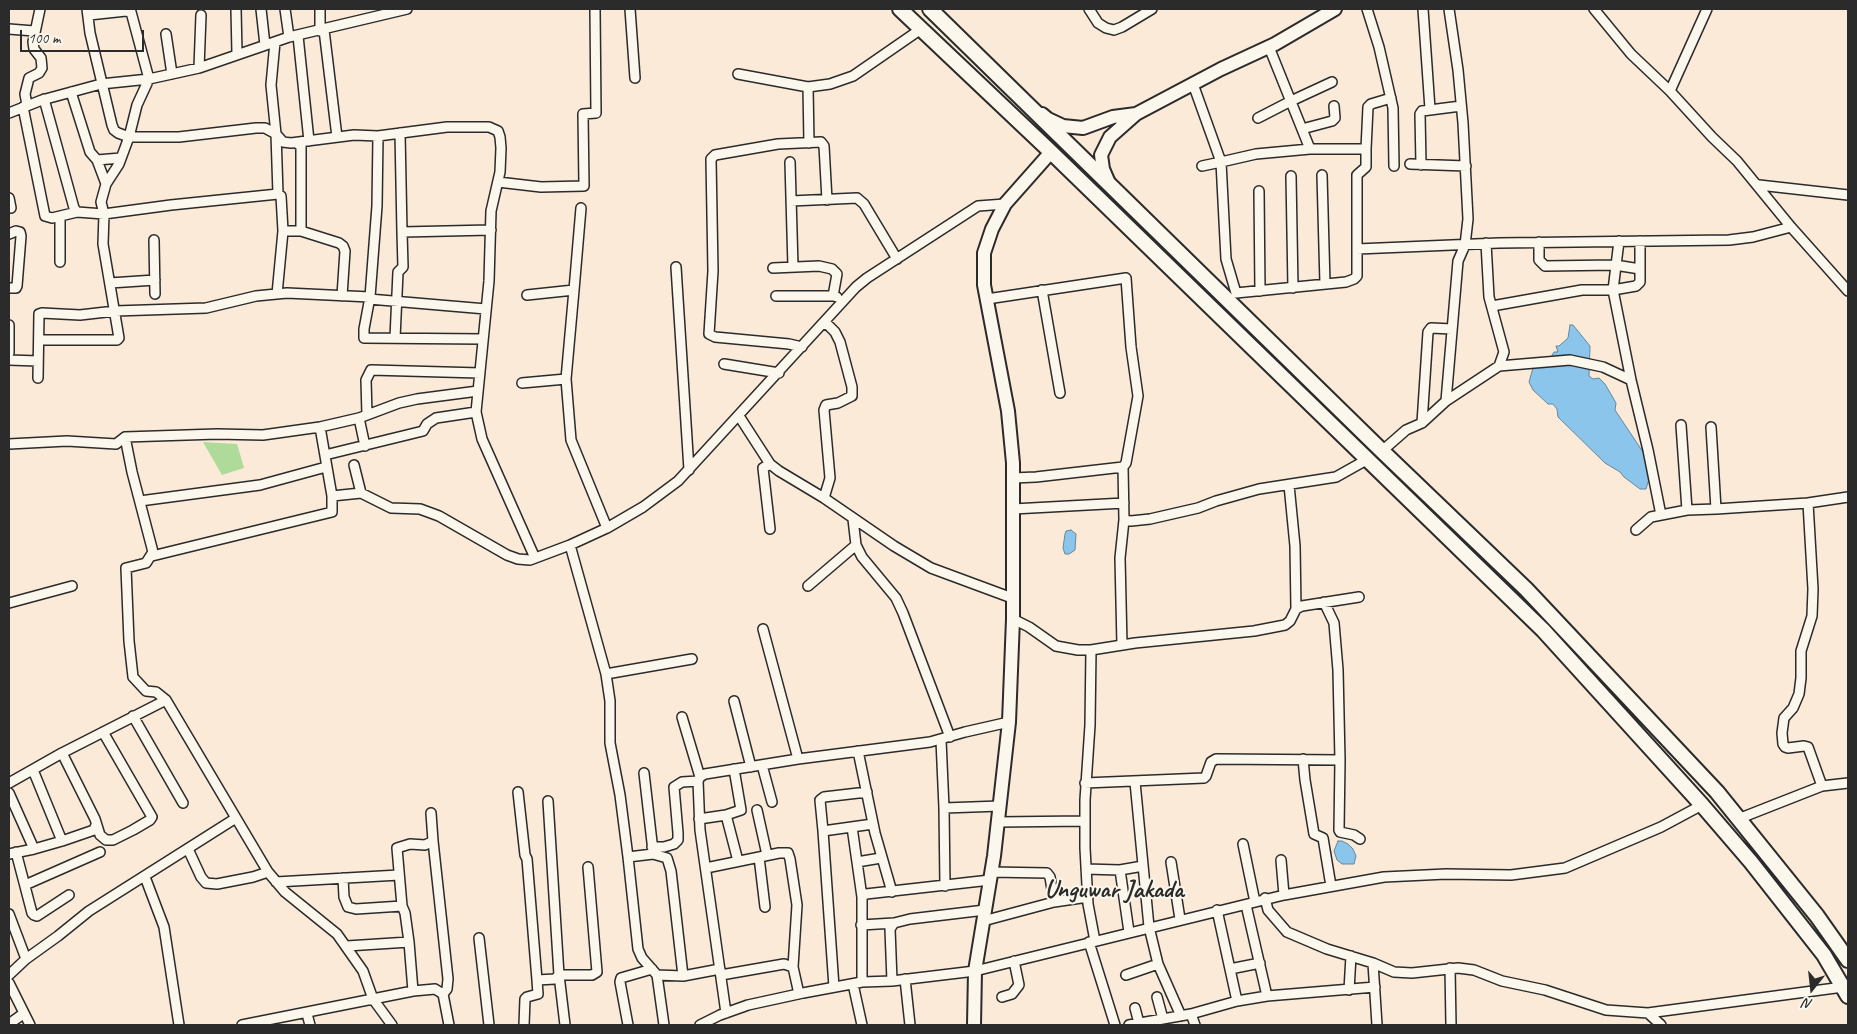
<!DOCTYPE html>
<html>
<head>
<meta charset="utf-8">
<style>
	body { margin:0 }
	#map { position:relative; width:1857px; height:1034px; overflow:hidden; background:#faead7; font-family:Caveat,sans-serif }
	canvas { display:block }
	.frame { position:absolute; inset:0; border:10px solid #2b2b2b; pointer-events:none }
	.north { position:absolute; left:1787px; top:964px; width:50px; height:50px; -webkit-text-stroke:4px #fbf7ec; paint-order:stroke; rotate:196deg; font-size:14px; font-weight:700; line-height:20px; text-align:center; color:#2b2b2b }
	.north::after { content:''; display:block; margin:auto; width:18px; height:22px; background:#2b2b2b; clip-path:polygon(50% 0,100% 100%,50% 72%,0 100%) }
	.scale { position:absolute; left:20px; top:30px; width:124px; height:22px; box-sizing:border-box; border:2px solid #2b2b2b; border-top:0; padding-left:6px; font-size:15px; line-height:18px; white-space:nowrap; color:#2b2b2b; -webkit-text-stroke:4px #fbf7ec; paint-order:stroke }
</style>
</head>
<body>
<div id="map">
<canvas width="1857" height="1034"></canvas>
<div class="frame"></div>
<div class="north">N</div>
<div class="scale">100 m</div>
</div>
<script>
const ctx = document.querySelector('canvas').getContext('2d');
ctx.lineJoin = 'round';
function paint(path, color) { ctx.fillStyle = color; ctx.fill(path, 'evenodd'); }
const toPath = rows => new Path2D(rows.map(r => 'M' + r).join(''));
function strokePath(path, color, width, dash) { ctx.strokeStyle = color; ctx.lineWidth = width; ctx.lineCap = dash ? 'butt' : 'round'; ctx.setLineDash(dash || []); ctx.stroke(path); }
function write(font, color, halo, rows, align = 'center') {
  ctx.font = font + ' Caveat,sans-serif'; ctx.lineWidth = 4; ctx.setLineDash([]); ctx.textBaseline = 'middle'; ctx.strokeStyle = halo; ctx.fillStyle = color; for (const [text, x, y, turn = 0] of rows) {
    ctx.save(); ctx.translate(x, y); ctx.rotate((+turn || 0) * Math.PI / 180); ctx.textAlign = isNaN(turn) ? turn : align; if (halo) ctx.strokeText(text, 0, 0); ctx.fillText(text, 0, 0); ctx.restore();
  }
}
paint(toPath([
	[203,442,237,444,244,468,222,475]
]), '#aedb9a');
const water = toPath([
	[1570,325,1573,325,1590,346,1589,376,1593,379,1599,378,1605,384,1616,403,1615,410,1645,455,1649,479,1646,489,1640,489,1624,477,1620,472,1605,463,1558,417,1557,409,1553,404,1548,404,1533,390,1529,382,1533,368,1535,365,1551,357,1554,352,1558,352,1556,346,1559,346,1568,338,1570,325],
	[1071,530,1076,534,1075,550,1069,554,1065,554,1063,548,1065,534,1066,531,1071,530],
	[1338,841,1342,841,1348,844,1353,849,1356,856,1354,864,1342,864,1337,860,1334,851,1338,841]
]);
paint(water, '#8cc5eb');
strokePath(water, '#65879e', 1);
const street = toPath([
	[87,9,90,33,112,125,114,130,118,133,129,137,179,137,256,128,265,128,276,134,283,142,291,143,354,135,378,136,447,127,489,127,498,131,500,137,501,148,500,172,491,211,489,281,476,412,482,439,535,558],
	[236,9,237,54],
	[261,9,265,45],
	[285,9,289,37],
	[630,9,635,78],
	[1089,9,1098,23,1106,28,1114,30,1122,27,1152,9],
	[1367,9,1379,47,1393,108,1394,166],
	[1423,9,1430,109],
	[1594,9,1631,54,1670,91,1712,137,1737,161,1791,227,1848,291],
	[9,29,34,31],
	[324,30,337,137],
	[320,31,320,9],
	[166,34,172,74],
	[298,36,309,141],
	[275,42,271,85,276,134,278,194],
	[1269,47,1310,149],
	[199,68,201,15],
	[738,74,808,87,830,84,853,76,921,29],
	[1193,84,1221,162,1226,259,1236,293,1346,282,1354,279,1357,276,1357,175,1366,167,1366,149,1310,149,1256,154,1221,162,1202,166],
	[808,87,809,143],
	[1670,91,1707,9],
	[71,92,90,152,97,160,106,184],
	[44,99,74,208,77,212,104,214,171,205,278,194,281,196,283,231,277,294],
	[27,105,25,94,29,78,39,73,42,68,41,58,34,49,33,42,40,9],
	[23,107,45,216,52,218,77,212],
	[9,113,42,100,101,84,149,79,199,68,289,37,407,9],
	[1258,118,1291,101,1332,82],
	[1302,129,1332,121,1335,118,1334,106],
	[400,133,402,232,491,230],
	[378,136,377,206,370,297,364,329,364,338,483,339],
	[296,143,301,146,301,231],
	[1366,149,1368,107,1371,104,1391,98],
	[97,160,121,158],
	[790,162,793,267],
	[1410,164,1466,166],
	[1421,165,1420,114,1422,111,1461,106],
	[1322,175,1325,284],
	[1291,176,1293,288],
	[498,182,541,187,584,186,583,114,596,113,595,9],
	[1759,185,1848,195],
	[1259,191,1260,291],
	[9,198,11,208],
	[791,201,857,198,864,204,897,259],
	[283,231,301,231,339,243,343,246,345,251,342,296],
	[9,234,16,231,20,232,21,236,17,286,16,288,9,288],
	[154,240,155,294],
	[1619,241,1613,290,1631,380,1648,450,1661,515],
	[1539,242,1539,260,1545,266,1615,265,1640,269],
	[1486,243,1489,297,1504,352,1499,366],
	[1357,249,1499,243,1729,240,1753,237,1791,227],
	[60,262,60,217],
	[676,267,689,470],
	[773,268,819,266,832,269,837,274,833,296],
	[110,283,155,280],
	[574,290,581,208],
	[1042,290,1060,393],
	[527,295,574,290,566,379],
	[776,296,833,296,837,297],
	[369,299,486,309],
	[987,299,1126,278,1131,347,1138,396,1126,463,1123,467,1036,477,1013,478],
	[1492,306,1582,290,1613,290,1636,286,1640,282,1640,241],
	[822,324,828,325,835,332,840,342,852,387,852,396,838,403,826,405,824,410,830,478,824,498],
	[395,338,398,272,403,267,402,232],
	[39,340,117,340,119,338,103,244,104,214,101,202,106,184,119,164,129,137,137,105,149,79,131,12,126,11,89,15],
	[802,347,789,344,715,337,709,334,713,271,711,159,715,155,778,144,821,142,824,146,827,200],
	[9,353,9,325],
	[9,360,38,361],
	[724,364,779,373],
	[38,378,39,314,42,313,80,315,115,311,206,308,256,296,287,293,370,297],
	[522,383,566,379,571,440,607,528],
	[1446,401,1458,261,1465,245,1468,219,1463,123,1458,70,1449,9],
	[367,415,366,380,371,370,480,373],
	[739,416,770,464],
	[359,418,365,446],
	[1422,423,1428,332,1431,328,1452,329],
	[1681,425,1687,510],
	[1711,427,1716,509],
	[125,437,132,472,153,552,146,563,126,568,129,641,133,677,146,691,156,692,166,700,268,872,285,892,337,934,363,971,373,999,392,1025],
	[9,444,67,441,116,444,125,437,217,434,263,435,320,427,359,418,399,403,417,399,478,391],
	[1382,451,1406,430,1422,423,1446,401,1499,366,1570,360,1603,367,1631,380],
	[325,455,423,431,427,424,436,418,476,412],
	[354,465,361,493],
	[1123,467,1124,520,1131,521,1150,519,1198,508,1216,501,1259,489,1336,477,1368,459],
	[1289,485,1295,546,1296,609],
	[332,496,361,493,391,508,420,509,439,516,507,555,518,559,530,560,570,545,607,528,643,507,678,481,856,287,867,278,978,206,1005,204],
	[140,501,260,485,326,467],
	[1808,503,1848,497],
	[1013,509,1124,503],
	[853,519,856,545,862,557,896,598,903,613,950,737],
	[770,529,763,468,770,464,779,471,824,498,894,546,931,568,1012,598],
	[1636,530,1651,517,1687,510,1716,509,1808,503,1813,589,1812,616,1801,651,1801,678,1799,694,1793,708,1784,718,1782,733,1783,744,1785,747,1788,748,1804,746,1808,747,1822,786],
	[570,545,606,674,610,701,610,743,620,795,628,857,638,949,642,958,657,975,683,976,720,969],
	[152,556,332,512,332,496,320,427],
	[808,586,856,545],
	[1324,602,1334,623,1338,670,1340,760,1339,830,1340,832,1354,835,1360,839],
	[9,603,72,586],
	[1013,619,1029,627,1056,646,1078,650,1091,650,1135,643,1254,631,1285,625,1290,621,1296,609,1302,606,1359,597],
	[763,629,798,759],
	[1122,645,1120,558,1124,520],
	[1091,650,1090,725,1085,800,1085,848,1088,904,1095,941],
	[606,674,692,659],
	[734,701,751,767],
	[133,716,183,803],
	[682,717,700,777,698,781,700,830,726,1013],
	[941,740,944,808,945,886],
	[858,751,875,833,892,892],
	[62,753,95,819,100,835,106,840,113,840,133,830,150,820,152,817,103,732],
	[1303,759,1305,780,1314,834,1323,838,1331,886],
	[762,765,772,802],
	[33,770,62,841],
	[644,773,653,851],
	[700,777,705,774,798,759,930,742,965,732,1009,722],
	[1135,782,1149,927,1158,964,1181,1016],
	[9,783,62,753,166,700],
	[1085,783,1204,778,1206,776,1211,762,1216,759,1340,760],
	[518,792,525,855,527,859,537,980,538,994,527,997,525,999,524,1025],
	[9,793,34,849],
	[944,808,1000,806],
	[757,810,767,855],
	[726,815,741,810,734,769],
	[699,819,726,815,738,861],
	[1738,819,1822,786,1848,783],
	[998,822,1085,821],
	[852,827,862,897,862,982],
	[823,831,820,800,824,797,867,792],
	[433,841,448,979,447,989,443,994,449,1025],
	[1243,844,1255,902],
	[652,847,664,847,674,844,678,840,678,833,674,787,682,782,698,781],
	[188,849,201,877,206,883,217,884,253,877,268,872],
	[16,852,32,913,34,915,37,916,69,895],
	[9,854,34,849,62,841,94,830,96,825],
	[628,857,653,854,667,858,671,871,683,976],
	[759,857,765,907],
	[1281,860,1284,895],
	[857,862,881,858],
	[1171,862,1180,919],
	[706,868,779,853,788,853,790,859,797,905,793,967],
	[1086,869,1120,870,1143,866],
	[1120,870,1129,932],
	[991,872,1047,873,1050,877,1054,902],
	[145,877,164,927,179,1025],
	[343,878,344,897,348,907,356,909,402,906],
	[276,882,399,875],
	[25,885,100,852],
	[862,897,866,894,990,880],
	[1265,898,1268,910,1287,932,1327,949,1373,963,1394,972,1412,973,1458,968,1474,970,1502,981,1545,990,1606,1010,1648,1013,1843,987],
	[1246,905,1267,996],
	[1217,910,1237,1001],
	[9,914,26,959],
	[983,921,1054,902,1088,897],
	[861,925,894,923],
	[479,938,489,1025],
	[1089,942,1115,1025],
	[347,946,409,942],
	[1373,963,1377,1025],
	[1450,968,1451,1025],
	[1230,969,1260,963],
	[9,975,26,959,58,936,89,911,236,818],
	[657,975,664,1025],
	[721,975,784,964,793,967,799,994],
	[1126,975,1158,964],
	[905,979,910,1025],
	[537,980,555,979,559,975,548,801],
	[892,981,890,929,894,923,910,919,985,910],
	[9,983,30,1025],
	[853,984,862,1025],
	[834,987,823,831,873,824],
	[1349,990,1351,956],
	[413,991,435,989,443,994],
	[1002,997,1012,994,1019,985,1014,961],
	[1157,997,1163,1019],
	[1135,1008,1139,1023],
	[1648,1013,1661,1025],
	[307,1014,310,1025],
	[1191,1014,1195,1025],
	[9,1024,23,1014],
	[242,1025,413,991,409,942,405,913,402,906,397,848,410,844,425,845,433,841,431,813],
	[565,1025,559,975,592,975,597,972,588,867],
	[628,1025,620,982,621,978,652,969],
	[700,1025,720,1015,748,1005,803,993,862,982,892,981,975,971,1284,895,1384,877,1446,874,1511,875,1565,868,1661,827,1702,805],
	[1129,1025,1191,1014,1237,1001,1267,996,1375,987]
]);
const secondary = toPath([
	[1042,114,1048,119,1063,126,1083,128,1113,117,1136,114],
	[1109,183,1103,169,1101,155,1110,137,1136,114,1221,69,1275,44,1335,9],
	[974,1025,975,971,994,856,1009,722,1013,619,1013,463,1008,411,984,285,984,253,992,229,1005,204,1051,152]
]);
const primary = toPath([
	[900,9,1051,152,1543,630,1702,805,1751,862,1824,955,1848,996],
	[930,9,1382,451,1526,589,1717,792,1817,916,1848,960]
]);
strokePath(street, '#2b2b2b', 12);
strokePath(secondary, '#2b2b2b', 16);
strokePath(primary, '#2b2b2b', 18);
strokePath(street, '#fbf7ec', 9);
strokePath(secondary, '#fbf7ec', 12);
strokePath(primary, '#fbf7ec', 14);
write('bold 25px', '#2b2b2b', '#fbf7ec', [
	["Unguwar Jakada",1114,890]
]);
</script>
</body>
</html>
